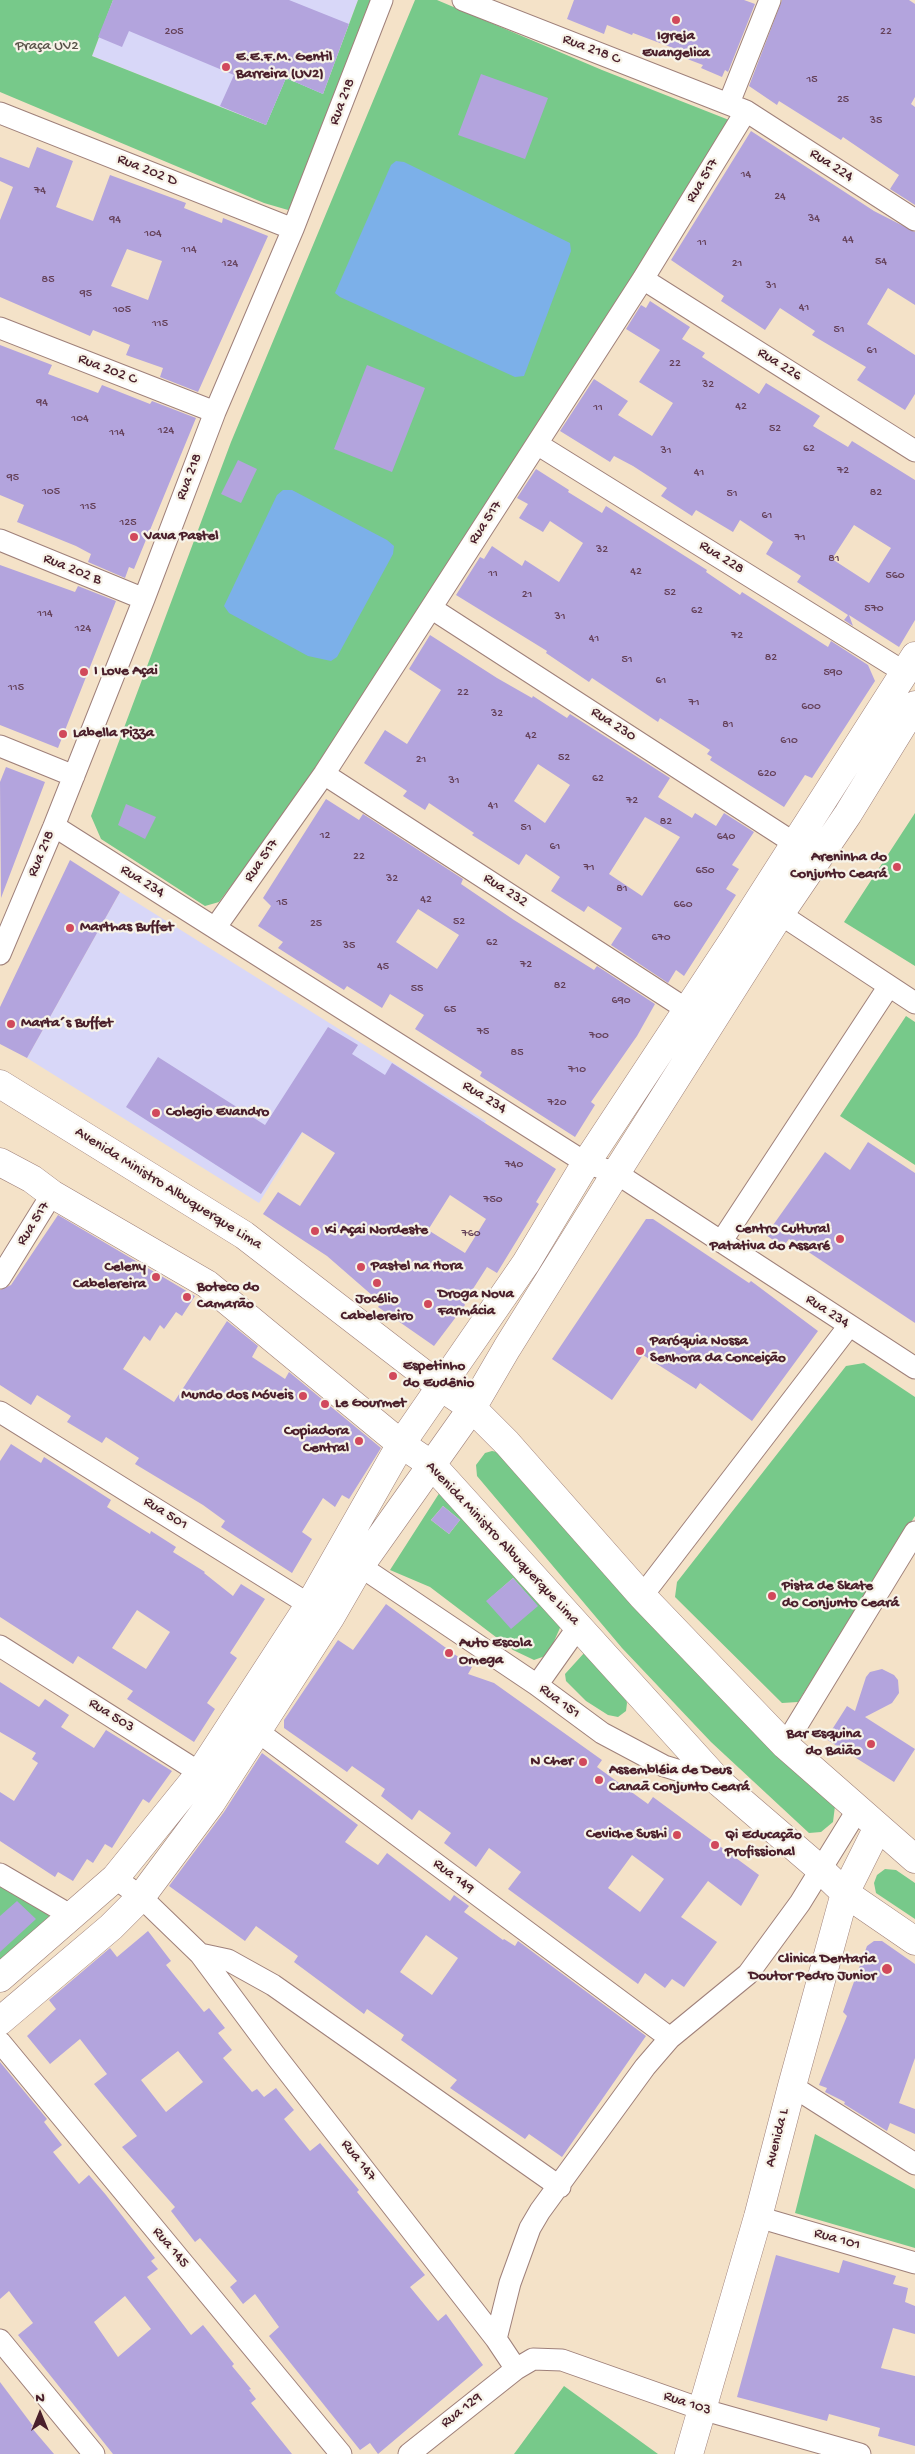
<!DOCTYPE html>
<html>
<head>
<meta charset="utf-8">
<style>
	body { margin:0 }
	#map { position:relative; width:915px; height:2454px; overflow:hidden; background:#f4e2c8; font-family:"Gochi Hand",sans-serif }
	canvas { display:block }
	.north { position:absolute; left:15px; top:2389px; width:50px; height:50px; -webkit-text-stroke:4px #f7f3e8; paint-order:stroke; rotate:0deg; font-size:14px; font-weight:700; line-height:20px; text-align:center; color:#4a1f2b }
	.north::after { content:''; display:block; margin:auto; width:18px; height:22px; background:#4a1f2b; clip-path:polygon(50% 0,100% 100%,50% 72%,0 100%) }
</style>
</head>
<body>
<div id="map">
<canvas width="915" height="2454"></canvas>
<div class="north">N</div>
</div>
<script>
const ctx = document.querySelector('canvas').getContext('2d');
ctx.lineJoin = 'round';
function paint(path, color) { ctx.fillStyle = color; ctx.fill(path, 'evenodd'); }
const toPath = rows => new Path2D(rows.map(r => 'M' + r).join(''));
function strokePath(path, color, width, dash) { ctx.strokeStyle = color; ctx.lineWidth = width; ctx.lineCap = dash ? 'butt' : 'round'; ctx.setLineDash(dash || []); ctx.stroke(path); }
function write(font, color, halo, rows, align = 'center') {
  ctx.font = font + ' "Gochi Hand",sans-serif'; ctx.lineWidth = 4.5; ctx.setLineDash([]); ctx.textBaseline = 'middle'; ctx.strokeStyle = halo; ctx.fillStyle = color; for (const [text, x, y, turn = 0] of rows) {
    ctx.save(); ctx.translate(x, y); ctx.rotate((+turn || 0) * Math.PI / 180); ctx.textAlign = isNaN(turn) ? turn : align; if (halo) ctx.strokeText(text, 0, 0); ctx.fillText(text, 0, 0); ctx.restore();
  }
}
paint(toPath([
	[113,0,358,0,323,94,266,125,92,56],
	[120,892,486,1121,446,1188,318,1107,259,1203,27,1058]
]), '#d8d7f8');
paint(toPath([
	[0,0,113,0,92,56,266,125,286,78,323,94,358,0,380,0,301,199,288,210,264,203,0,92],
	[415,0,437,0,602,70,729,120,732,129,344,736,219,902,205,906,101,839,91,816,231,442],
	[915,813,915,966,844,922],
	[906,1016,915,1022,915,1165,840,1116],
	[864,1363,915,1397,915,1516,798,1702,782,1703,675,1597,677,1582,846,1366],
	[492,1451,502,1453,835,1806,833,1822,821,1832,809,1833,711,1742,622,1648,477,1476,476,1465,485,1453],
	[440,1492,563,1621,548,1655,534,1660,513,1650,430,1587,390,1570],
	[443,1506,460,1520,449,1534,431,1520],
	[513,1578,537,1606,487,1601],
	[585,1652,624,1693,627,1703,626,1711,618,1717,608,1715,586,1701,566,1681,565,1674],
	[885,1869,896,1870,915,1883,915,1919,876,1893,874,1883,877,1875],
	[0,1882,51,1917,0,1961],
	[815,2134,915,2189,915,2248,795,2213],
	[564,2386,658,2454,514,2454]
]), '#77c98a');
paint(toPath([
	[396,161,404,162,570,243,571,251,524,376,515,377,340,297,335,293,391,165],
	[283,490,292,490,387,540,394,546,393,554,337,657,331,661,308,656,229,613,224,606,277,495]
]), '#7cb0e9');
paint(toPath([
	[113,0,289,0,349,24,323,94,286,78,266,125,220,106,234,75,129,31,122,47,98,37],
	[574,0,744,0,755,4,728,72,725,70,722,77,701,68,703,65,682,57,684,52,633,33,632,35,607,25,604,34,567,19],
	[782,0,909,0,915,4,915,97,911,104,915,107,915,205,890,189,899,175,843,137,841,140,779,101,777,105,749,86],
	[481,74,548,98,525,159,458,135],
	[751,131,874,211,915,232,915,305,888,288,867,324,915,355,915,394,905,410,857,380,866,367,812,335,815,331,780,308,765,330,721,301,724,296,671,260],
	[37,147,73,161,56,207,93,221,110,175,186,203,184,208,222,223,223,218,268,236,198,392,160,377,163,368,126,355,130,345,93,330,90,336,0,297,0,220,13,187,0,181,0,157,29,168],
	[127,249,162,261,148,300,111,286],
	[650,301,690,327,682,339,705,353,702,357,759,394,766,383,820,416,813,426,848,447,852,441,915,480,915,620,899,647,849,615,853,626,844,620,848,615,797,582,801,576,766,554,773,542,740,520,733,532,696,510,692,516,661,496,667,488,633,466,614,456,610,462,560,431,594,379,628,401,618,415,652,436,673,403,639,382,660,350,626,329,641,305,646,308],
	[854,525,891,548,869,583,832,559],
	[0,345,52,365,48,374,98,393,102,385,150,404,152,401,196,418,134,569,129,567,125,578,88,562,91,554,76,546,17,522,24,505,0,495],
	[367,365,425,388,392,472,334,449],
	[238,460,257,469,241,503,221,494],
	[536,469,569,490,568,492,602,513,606,506,707,570,706,572,740,595,742,592,828,647,831,641,868,665,875,681,812,778,805,775,784,807,710,760,712,757,707,754,710,750,660,718,658,722,592,678,589,682,546,653,547,651,456,595,480,557,484,559,492,546,522,566,525,560,559,582,583,543,550,521,543,532,519,518,528,504,517,498],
	[0,565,75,592,78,586,116,601,58,748,0,725],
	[430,635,497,678,532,698,533,696,567,718,570,714,670,778,658,797,692,818,695,813,716,826,724,813,754,832,732,865,739,869,726,889,736,895,684,976,676,970,668,983,611,945,622,928,588,906,584,912,551,891,560,877,526,854,519,865,472,835,474,833,429,803,425,810,403,796,407,791,364,763,385,730,407,744,441,690,409,669],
	[538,764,570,785,545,823,514,801],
	[645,817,680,837,642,896,609,874],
	[6,767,45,782,1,898,0,782],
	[326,799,359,820,363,814,463,879,461,884,514,920,594,970,597,966,655,1004,637,1036,591,1102,595,1105,575,1137,480,1076,482,1072,415,1029,424,1015,390,994,382,1008,347,986,344,990,278,948,283,942,258,926,271,906,263,898],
	[418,909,459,935,437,969,396,942],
	[126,804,156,817,145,839,118,825],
	[70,860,120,892,27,1058,0,1044,0,1007],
	[328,1027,358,1045,352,1054,385,1075,392,1063,556,1169,536,1202,539,1204,497,1273,487,1267,464,1303,465,1305,434,1346,378,1307,381,1303,327,1256,263,1214,278,1192,300,1206,335,1153,302,1132,261,1194,126,1107,158,1057,265,1125],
	[450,1195,486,1219,465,1253,428,1230],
	[868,1142,915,1173,915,1323,789,1239,783,1247,766,1235,825,1152,850,1170],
	[58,1215,195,1296,182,1316,176,1312,164,1329,160,1325,150,1341,144,1336,123,1369,174,1402,227,1321,258,1346,252,1357,285,1379,289,1372,381,1448,349,1499,342,1495,335,1507,323,1498,302,1532,312,1539,292,1573,221,1527,225,1521,203,1505,135,1464,139,1458,106,1437,102,1443,67,1422,71,1416,37,1395,31,1405,0,1385,0,1290,11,1285],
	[646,1219,653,1219,749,1283,751,1281,818,1331,752,1421,700,1383,696,1389,643,1355,612,1400,552,1359],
	[11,1444,41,1463,44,1457,111,1500,107,1507,150,1534,151,1531,176,1547,173,1552,205,1572,204,1573,233,1596,241,1584,265,1599,230,1653,237,1658,207,1703,215,1709,194,1742,127,1699,133,1691,78,1656,73,1664,0,1617,0,1461],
	[137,1610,170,1632,146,1669,112,1648],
	[443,1506,460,1520,449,1534,431,1520],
	[513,1578,538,1606,511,1629,486,1601],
	[386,1604,472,1667,468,1674,494,1683,602,1760,597,1767,648,1804,653,1797,759,1875,741,1906,708,1881,681,1917,717,1942,684,1987,672,1979,665,1988,645,1973,638,1984,508,1889,521,1872,489,1848,476,1867,444,1843,451,1833,419,1810,412,1820,381,1796,385,1789,352,1766,347,1772,284,1728,284,1720,338,1640,353,1650],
	[632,1855,664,1879,640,1912,608,1888],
	[882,1669,894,1675,898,1680,899,1693,892,1703,865,1717,915,1749,894,1782,826,1739,847,1706,855,1711,866,1677,870,1672],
	[0,1682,39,1707,45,1699,69,1715,61,1727,94,1748,106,1730,172,1771,149,1803,143,1799,112,1848,105,1844,93,1863,87,1859,73,1881,58,1872,55,1877,0,1841,0,1792,14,1801,38,1763,32,1759,36,1753,0,1732],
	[262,1753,358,1825,345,1842,378,1865,387,1853,450,1901,454,1895,469,1906,464,1912,503,1940,504,1939,515,1946,518,1941,646,2036,562,2157,529,2134,525,2139,450,2088,457,2080,401,2040,404,2035,367,2009,364,2014,294,1962,298,1956,256,1926,245,1941,169,1886,224,1812],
	[426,1935,458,1958,432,1995,400,1972],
	[17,1901,36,1919,0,1952,0,1916],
	[148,1931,171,1961,166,1965,204,2012,209,2008,225,2028,218,2033,232,2050,223,2058,252,2092,257,2089,264,2097,276,2088,294,2110,284,2119,310,2151,320,2143,359,2190,357,2192,425,2275,410,2287,438,2321,446,2314,483,2365,378,2454,370,2443,360,2450,269,2336,279,2327,255,2294,243,2304,230,2287,237,2281,200,2238,195,2242,171,2211,175,2207,122,2147,137,2136,94,2084,107,2074,80,2039,50,2064,27,2036,56,2009,49,2000,110,1948,117,1957],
	[178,2051,203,2082,166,2112,141,2080],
	[874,1941,882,1941,915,1964,915,2058,899,2103,915,2109,915,2134,890,2123,887,2131,844,2104,845,2102,825,2092,827,2088,819,2085,847,2016,843,2012,867,1946],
	[0,2062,47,2119,44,2122,62,2145,53,2152,79,2184,89,2175,106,2195,155,2258,151,2261,158,2269,147,2277,191,2335,203,2325,234,2364,232,2366,251,2389,249,2390,256,2399,251,2403,292,2454,113,2454,18,2335,33,2323,9,2291,0,2299],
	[125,2296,151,2329,118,2357,94,2322],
	[776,2255,839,2273,843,2260,896,2276,893,2284,908,2288,905,2302,915,2306,915,2334,893,2328,881,2368,915,2376,915,2446,878,2436,880,2428,829,2414,827,2421,737,2397],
	[0,2382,33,2426,31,2427,54,2454,0,2454]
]), '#b3a4dd');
const street = toPath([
	[463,0,746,111,915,220],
	[729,103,770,0],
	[0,113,293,229],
	[643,279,915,451],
	[0,328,215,412],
	[537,444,904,672],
	[0,540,144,599],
	[431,608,794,843],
	[0,746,74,776],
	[324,774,686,1009],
	[54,826,586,1163,616,1173,915,1368],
	[780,914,915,1003],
	[215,928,324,774,643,279,746,111],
	[0,954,54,826,144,599,215,412,293,229,382,0],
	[721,1242,889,986],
	[0,1278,52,1194],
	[0,1412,321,1612],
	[360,1566,537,1685,602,1733,664,1766,720,1783],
	[642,1596,849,1326],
	[0,1646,213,1781],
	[537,1685,578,1627],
	[245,1722,670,2038],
	[785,1745,915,1532],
	[0,1874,70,1915],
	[115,1878,141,1897,200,1954,228,1960,273,1985,560,2187],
	[200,1954,275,2055,496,2339,516,2369],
	[0,2042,341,2454],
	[792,2086,915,2164],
	[758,2217,915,2263],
	[496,2339,510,2283,530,2228,540,2211,645,2067,670,2038,748,1974,800,1903,858,1809],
	[0,2340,94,2454],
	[409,2454,516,2369,533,2359,562,2360,701,2409,860,2454]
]);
const secondary = toPath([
	[0,1084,244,1235,441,1387,472,1408,507,1443,642,1596,785,1745,915,1859],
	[0,1162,32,1179,52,1194,207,1284,401,1444,432,1465,720,1783,820,1869,845,1893,915,1941],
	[0,1978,115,1878,200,1773,310,1604,401,1444,526,1263,586,1163,734,939,915,656],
	[0,2021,111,1927,141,1897,211,1803,330,1618,360,1566,472,1408,507,1348,616,1173,780,914,848,814,915,705],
	[689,2454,758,2217,792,2086,845,1893,878,1827]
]);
strokePath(street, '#9f807a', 23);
strokePath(secondary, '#9f807a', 29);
strokePath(street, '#fff', 21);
strokePath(secondary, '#fff', 28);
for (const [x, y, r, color] of [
	[676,20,5,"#d1495b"],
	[226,67,5,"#d1495b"],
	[134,537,5,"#d1495b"],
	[84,672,5,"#d1495b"],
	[63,734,5,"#d1495b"],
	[897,867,5,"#d1495b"],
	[70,928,5,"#d1495b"],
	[11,1024,5,"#d1495b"],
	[156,1113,5,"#d1495b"],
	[315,1231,5,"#d1495b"],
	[840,1239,5,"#d1495b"],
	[361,1267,5,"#d1495b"],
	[156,1277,5,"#d1495b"],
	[377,1283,5,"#d1495b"],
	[187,1297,5,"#d1495b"],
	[428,1304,5,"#d1495b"],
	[640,1351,5,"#d1495b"],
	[393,1376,5,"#d1495b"],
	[303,1396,5,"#d1495b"],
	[325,1404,5,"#d1495b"],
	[359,1441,5,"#d1495b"],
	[772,1596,5,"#d1495b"],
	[449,1653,5,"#d1495b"],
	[871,1744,5,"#d1495b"],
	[583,1762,5,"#d1495b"],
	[599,1780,5,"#d1495b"],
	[677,1835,5,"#d1495b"],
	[715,1845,5,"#d1495b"],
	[887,1969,6,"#d1495b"]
]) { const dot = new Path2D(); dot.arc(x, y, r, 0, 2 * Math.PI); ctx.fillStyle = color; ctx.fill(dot); strokePath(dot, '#f7f3e8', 2); }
write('12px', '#644058', null, [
	["205",174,32],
	["22",886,32],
	["15",812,80],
	["25",843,100],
	["35",876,121],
	["14",746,175],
	["74",40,191],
	["24",780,197],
	["34",814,219],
	["94",115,220],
	["104",153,234],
	["44",848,240],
	["11",702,243],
	["114",189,250],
	["54",881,262],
	["124",230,264],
	["21",737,264],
	["85",48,280],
	["31",771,286],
	["95",86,294],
	["41",804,308],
	["105",122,310],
	["115",160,324],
	["51",839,330],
	["61",872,351],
	["22",675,364],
	["32",708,385],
	["94",42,403],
	["42",741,407],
	["11",598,408],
	["104",80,419],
	["52",775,429],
	["124",166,431],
	["114",117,433],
	["62",809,449],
	["31",666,451],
	["72",843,471],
	["41",699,473],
	["95",13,478],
	["105",51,492],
	["82",876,493],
	["51",732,494],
	["115",88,507],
	["61",767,516],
	["125",128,523],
	["71",800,538],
	["32",602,550],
	["81",834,559],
	["42",636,572],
	["11",493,574],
	["560",895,576],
	["52",670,593],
	["21",527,595],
	["570",874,609],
	["62",697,611],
	["114",45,614],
	["31",560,617],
	["124",83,629],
	["72",737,636],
	["41",594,639],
	["82",771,658],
	["51",627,660],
	["590",833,673],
	["61",661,681],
	["115",16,688],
	["22",463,693],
	["71",694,703],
	["600",811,707],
	["32",497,714],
	["81",728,725],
	["42",531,736],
	["610",789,741],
	["52",564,758],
	["21",421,760],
	["620",767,774],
	["62",598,779],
	["31",454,781],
	["72",632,801],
	["41",493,806],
	["82",666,822],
	["51",526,828],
	["12",325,836],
	["640",726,837],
	["61",555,847],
	["22",359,857],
	["71",589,868],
	["650",705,871],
	["32",392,879],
	["81",622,889],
	["42",426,900],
	["15",282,903],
	["660",683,905],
	["52",459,922],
	["25",316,924],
	["670",661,938],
	["62",492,943],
	["35",349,946],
	["72",526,965],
	["45",383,967],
	["82",560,986],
	["55",417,989],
	["690",621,1001],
	["65",450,1010],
	["75",483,1032],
	["700",599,1036],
	["85",517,1053],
	["710",577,1070],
	["720",557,1103],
	["740",514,1165],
	["750",493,1200],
	["760",471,1234]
]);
write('bold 15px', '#4a1f2b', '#f7f3e8', [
	["Igreja",676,37,"center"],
	["Evangelica",676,54,"center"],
	["E.E.F.M. Gentil",236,58],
	["Barreira (UV2)",236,75],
	["Vava Pastel",144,537],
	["I Love Açai",94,672],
	["Labella Pizza",73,734],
	["Areninha do",887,858,"right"],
	["Conjunto Ceará",887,875,"right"],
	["Marthas Buffet",80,928],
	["Marta´s Buffet",21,1024],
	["Colegio Evandro",166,1113],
	["Centro Cultural",830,1230,"right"],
	["Patativa do Assaré",830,1247,"right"],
	["Ki Açai Nordeste",325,1231],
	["Pastel na Hora",371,1267],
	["Celeny",146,1268,"right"],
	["Cabelereira",146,1285,"right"],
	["Boteco do",197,1288],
	["Camarão",197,1305],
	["Droga Nova",438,1295],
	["Farmácia",438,1312],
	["Jocélio",377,1300,"center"],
	["Cabelereiro",377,1317,"center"],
	["Paróquia Nossa",650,1342],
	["Senhora da Conceição",650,1359],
	["Espetinho",403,1367],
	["do Eudênio",403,1384],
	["Mundo dos Móveis",293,1396,"right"],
	["Le Gourmet",335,1404],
	["Copiadora",349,1432,"right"],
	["Central",349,1449,"right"],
	["Pista de Skate",782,1587],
	["do Conjunto Ceará",782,1604],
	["Auto Escola",459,1644],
	["Omega",459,1661],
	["Bar Esquina",861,1735,"right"],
	["do Baião",861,1752,"right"],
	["N Cher",573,1762,"right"],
	["Assembléia de Deus",609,1771],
	["Canaã Conjunto Ceará",609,1788],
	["Ceviche Sushi",667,1835,"right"],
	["Qi Educação",725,1836],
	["Profissional",725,1853],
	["Clinica Dentaria",876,1960,"right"],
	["Doutor Pedro Junior",876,1977,"right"]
], 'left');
write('15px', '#585248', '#f7f3e8', [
	["Praça UV2",47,47]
]);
write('15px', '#4a1f2b', '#f7f3e8', [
	["Rua 218 C",591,50,21],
	["Rua 218",343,102,-69],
	["Rua 224",831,166,33],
	["Rua 202 D",147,171,22],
	["Rua 517",703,181,-59],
	["Rua 226",779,365,32],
	["Rua 202 C",107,370,21],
	["Rua 218",190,477,-69],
	["Rua 517",486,523,-57],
	["Rua 228",721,558,32],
	["Rua 202 B",72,570,22],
	["Rua 230",613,725,33],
	["Rua 218",42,854,-67],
	["Rua 517",262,861,-55],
	["Rua 234",142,882,32],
	["Rua 232",505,891,33],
	["Rua 234",484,1098,32],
	["Avenida Ministro Albuquerque Lima",168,1189,32],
	["Rua 517",34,1224,-58],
	["Rua 234",827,1312,33],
	["Rua 501",165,1514,32],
	["Avenida Ministro Albuquerque Lima",502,1544,47],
	["Rua 151",559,1702,37],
	["Rua 503",111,1716,32],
	["Rua 149",453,1877,37],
	["Avenida L",778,2138,-76],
	["Rua 147",358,2161,52],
	["Rua 101",837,2240,16],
	["Rua 145",170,2248,50],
	["Rua 103",687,2404,18],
	["Rua 129",462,2411,-38]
]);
</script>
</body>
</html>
